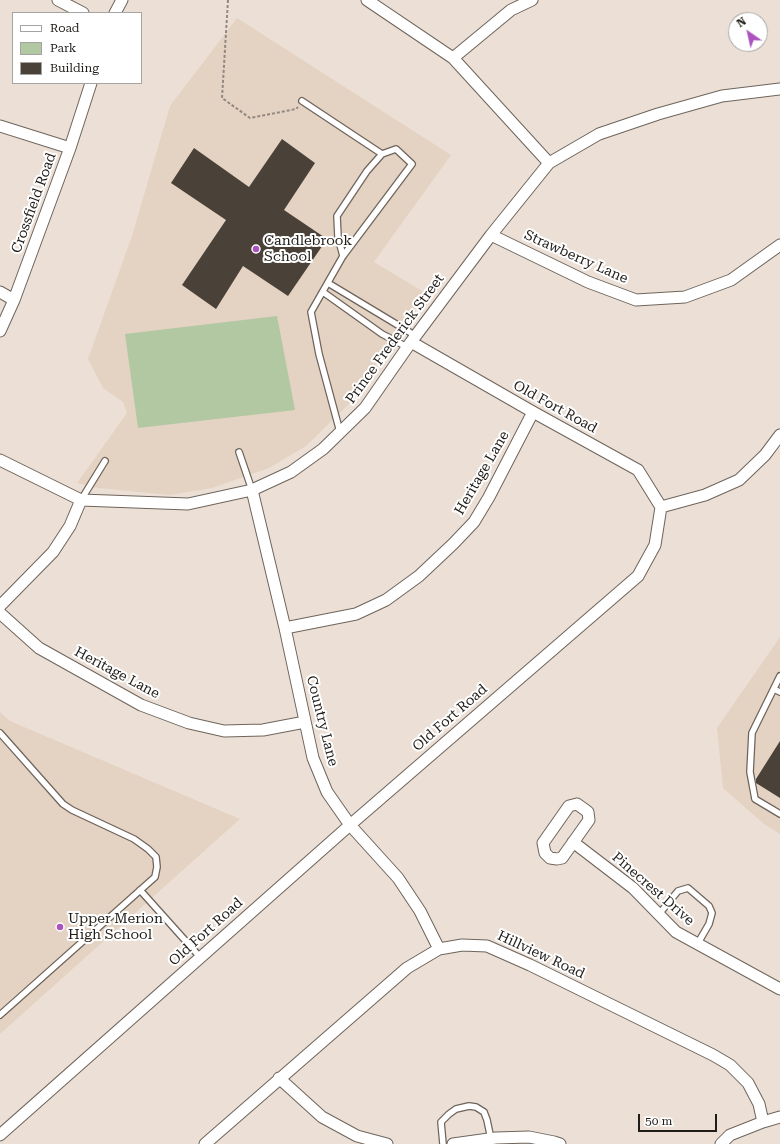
<!DOCTYPE html>
<html>
<head>
<meta charset="utf-8">
<style>
	body { margin:0 }
	#map { position:relative; width:780px; height:1144px; overflow:hidden; background:#ece0d6; font-family:"Roboto Serif",serif }
	canvas { display:block }
	.legend { position:absolute; left:12px; top:12px; width:130px; height:72px; box-sizing:border-box; background:#fff; border:1px solid #a6a4a3; margin:0; padding:5px 7px; list-style:none; font-size:12px; color:#201c18 }
	.legend li { display:flex; align-items:center; gap:8px; height:20px }
	.legend b { width:20px; border:1px solid #a6a4a3 }
	.north { position:absolute; left:728px; top:12px; width:40px; height:40px; box-sizing:border-box; background:#fff; border:1px solid #a6a4a3; border-radius:50%; rotate:326deg; font-size:11px; font-weight:700; line-height:16px; text-align:center; color:#201c18 }
	.north::after { content:''; display:block; margin:auto; width:14px; height:18px; background:#ac53bf; clip-path:polygon(50% 0,100% 100%,50% 72%,0 100%) }
	.scale { position:absolute; left:638px; top:1114px; width:79px; height:18px; box-sizing:border-box; border:2px solid #201c18; border-top:0; padding-left:5px; font-size:12px; line-height:14px; white-space:nowrap; color:#201c18; -webkit-text-stroke:3px #fff; paint-order:stroke }
</style>
</head>
<body>
<div id="map">
<canvas width="780" height="1144"></canvas>
<ul class="legend">
<li><b style="height:5px;background:#fff"></b>Road</li>
<li><b style="height:11px;background:#b2c8a3"></b>Park</li>
<li><b style="height:11px;background:#4a4138"></b>Building</li>
</ul>
<div class="north">N</div>
<div class="scale">50 m</div>
</div>
<script>
const ctx = document.querySelector('canvas').getContext('2d');
ctx.lineJoin = 'round';
function paint(path, color) { ctx.fillStyle = color; ctx.fill(path, 'evenodd'); }
const toPath = rows => new Path2D(rows.map(r => 'M' + r).join(''));
function strokePath(path, color, width, dash) { ctx.strokeStyle = color; ctx.lineWidth = width; ctx.lineCap = dash ? 'butt' : 'round'; ctx.setLineDash(dash || []); ctx.stroke(path); }
function write(font, color, halo, rows, align = 'center') {
  ctx.font = font + ' "Roboto Serif",serif'; ctx.lineWidth = 4; ctx.setLineDash([]); ctx.textBaseline = 'middle'; ctx.strokeStyle = halo; ctx.fillStyle = color; for (const [text, x, y, turn = 0] of rows) {
    ctx.save(); ctx.translate(x, y); ctx.rotate((+turn || 0) * Math.PI / 180); ctx.textAlign = isNaN(turn) ? turn : align; if (halo) ctx.strokeText(text, 0, 0); ctx.fillText(text, 0, 0); ctx.restore();
  }
}
paint(toPath([
	[237,18,451,155,374,262,427,294,406,320,352,401,306,446,269,468,212,488,170,495,98,488,77,483,127,413,123,402,103,388,88,359,132,236,170,106],
	[780,637,780,834,764,824,723,788,717,728],
	[0,712,10,721,240,819,0,1034]
]), '#e4d2c2');
paint(toPath([
	[277,316,295,410,138,428,125,334]
]), '#b2c8a3');
paint(toPath([
	[282,139,315,163,284,210,327,239,288,296,243,266,216,309,182,285,226,220,171,183,194,148,249,187],
	[780,741,780,798,756,783,756,779]
]), '#4a4138');
const service = toPath([
	[302,101,382,154],
	[328,283,416,336],
	[323,292,382,334,407,347],
	[340,432,319,354,311,312,343,256,412,164,396,149,382,154,367,171,337,216,338,237,343,256],
	[239,452,252,490],
	[81,500,105,461],
	[780,676,752,733,750,772,755,799,780,814],
	[774,689,780,692],
	[0,733,63,804,72,810,134,839,148,849,156,857,157,867,155,877,0,1015],
	[140,890,200,957],
	[659,914,678,891,688,888,709,906,712,913,709,924,698,943],
	[443,1144,441,1122,449,1114,456,1109,469,1106,476,1107,484,1112,487,1120,491,1139]
]);
const minor = toPath([
	[58,0,83,13],
	[367,0,453,58,549,163],
	[115,13,122,0],
	[453,58,511,10,532,0],
	[0,126,70,148],
	[491,235,588,282,636,300,685,297,731,280,780,245],
	[0,292,14,300],
	[0,331,14,300,70,148,91,83],
	[0,460,81,500,188,504,252,490,291,472,323,449,365,408,411,342,491,235,549,163,599,134,658,114,722,96,780,89],
	[252,490,285,628,313,758,327,792,350,825,398,878,420,911,439,949],
	[661,507,705,495,739,480,765,455,780,435],
	[0,606,53,552,70,526,81,500],
	[0,613,39,648,141,705,189,723,224,731,263,730,305,722],
	[285,628,356,614,386,600,419,576,453,544,474,522,489,497,533,412],
	[577,804,588,812,589,820,562,858,557,859,550,858,545,853,543,843,569,806,577,804],
	[573,842,633,888,676,932,780,989],
	[279,1078,322,1117,357,1136,387,1144],
	[0,1135,350,825,638,576,655,545,661,507,638,470,533,412,411,342],
	[205,1144,407,968,439,949,462,945,487,946,530,965,713,1055,730,1065,748,1083,759,1104,763,1122],
	[453,1144,496,1138,529,1137,554,1142,560,1144],
	[721,1144,730,1135,763,1122,780,1117]
]);
strokePath(service, '#6e645b', 8);
strokePath(minor, '#6e645b', 13);
strokePath(toPath([
	[228,0,222,98,250,118,296,109,298,107]
]), '#918981', 2, [3, 2]);
strokePath(service, '#fff', 5.5);
strokePath(minor, '#fff', 11);
for (const [x, y, r, color] of [
	[256,249,4,"#ac53bf"],
	[60,927,4,"#ac53bf"]
]) { const dot = new Path2D(); dot.arc(x, y, r, 0, 2 * Math.PI); ctx.fillStyle = color; ctx.fill(dot); strokePath(dot, '#fff', 1.5); }
write('14px', '#201c18', '#fff', [
	["Crossfield Road",34,203,-70],
	["Strawberry Lane",576,257,24],
	["Prince Frederick Street",395,339,-54],
	["Old Fort Road",555,407,29],
	["Heritage Lane",482,473,-60],
	["Heritage Lane",117,673,28],
	["Old Fort Road",450,718,-41],
	["Country Lane",322,721,76],
	["Pinecrest Drive",653,889,41],
	["Old Fort Road",206,932,-42],
	["Hillview Road",541,955,25]
]);
write('14px', '#201c18', '#fff', [
	["Candlebrook",264,241],
	["School",264,257],
	["Upper Merion",68,919],
	["High School",68,935]
], 'left');
</script>
</body>
</html>
